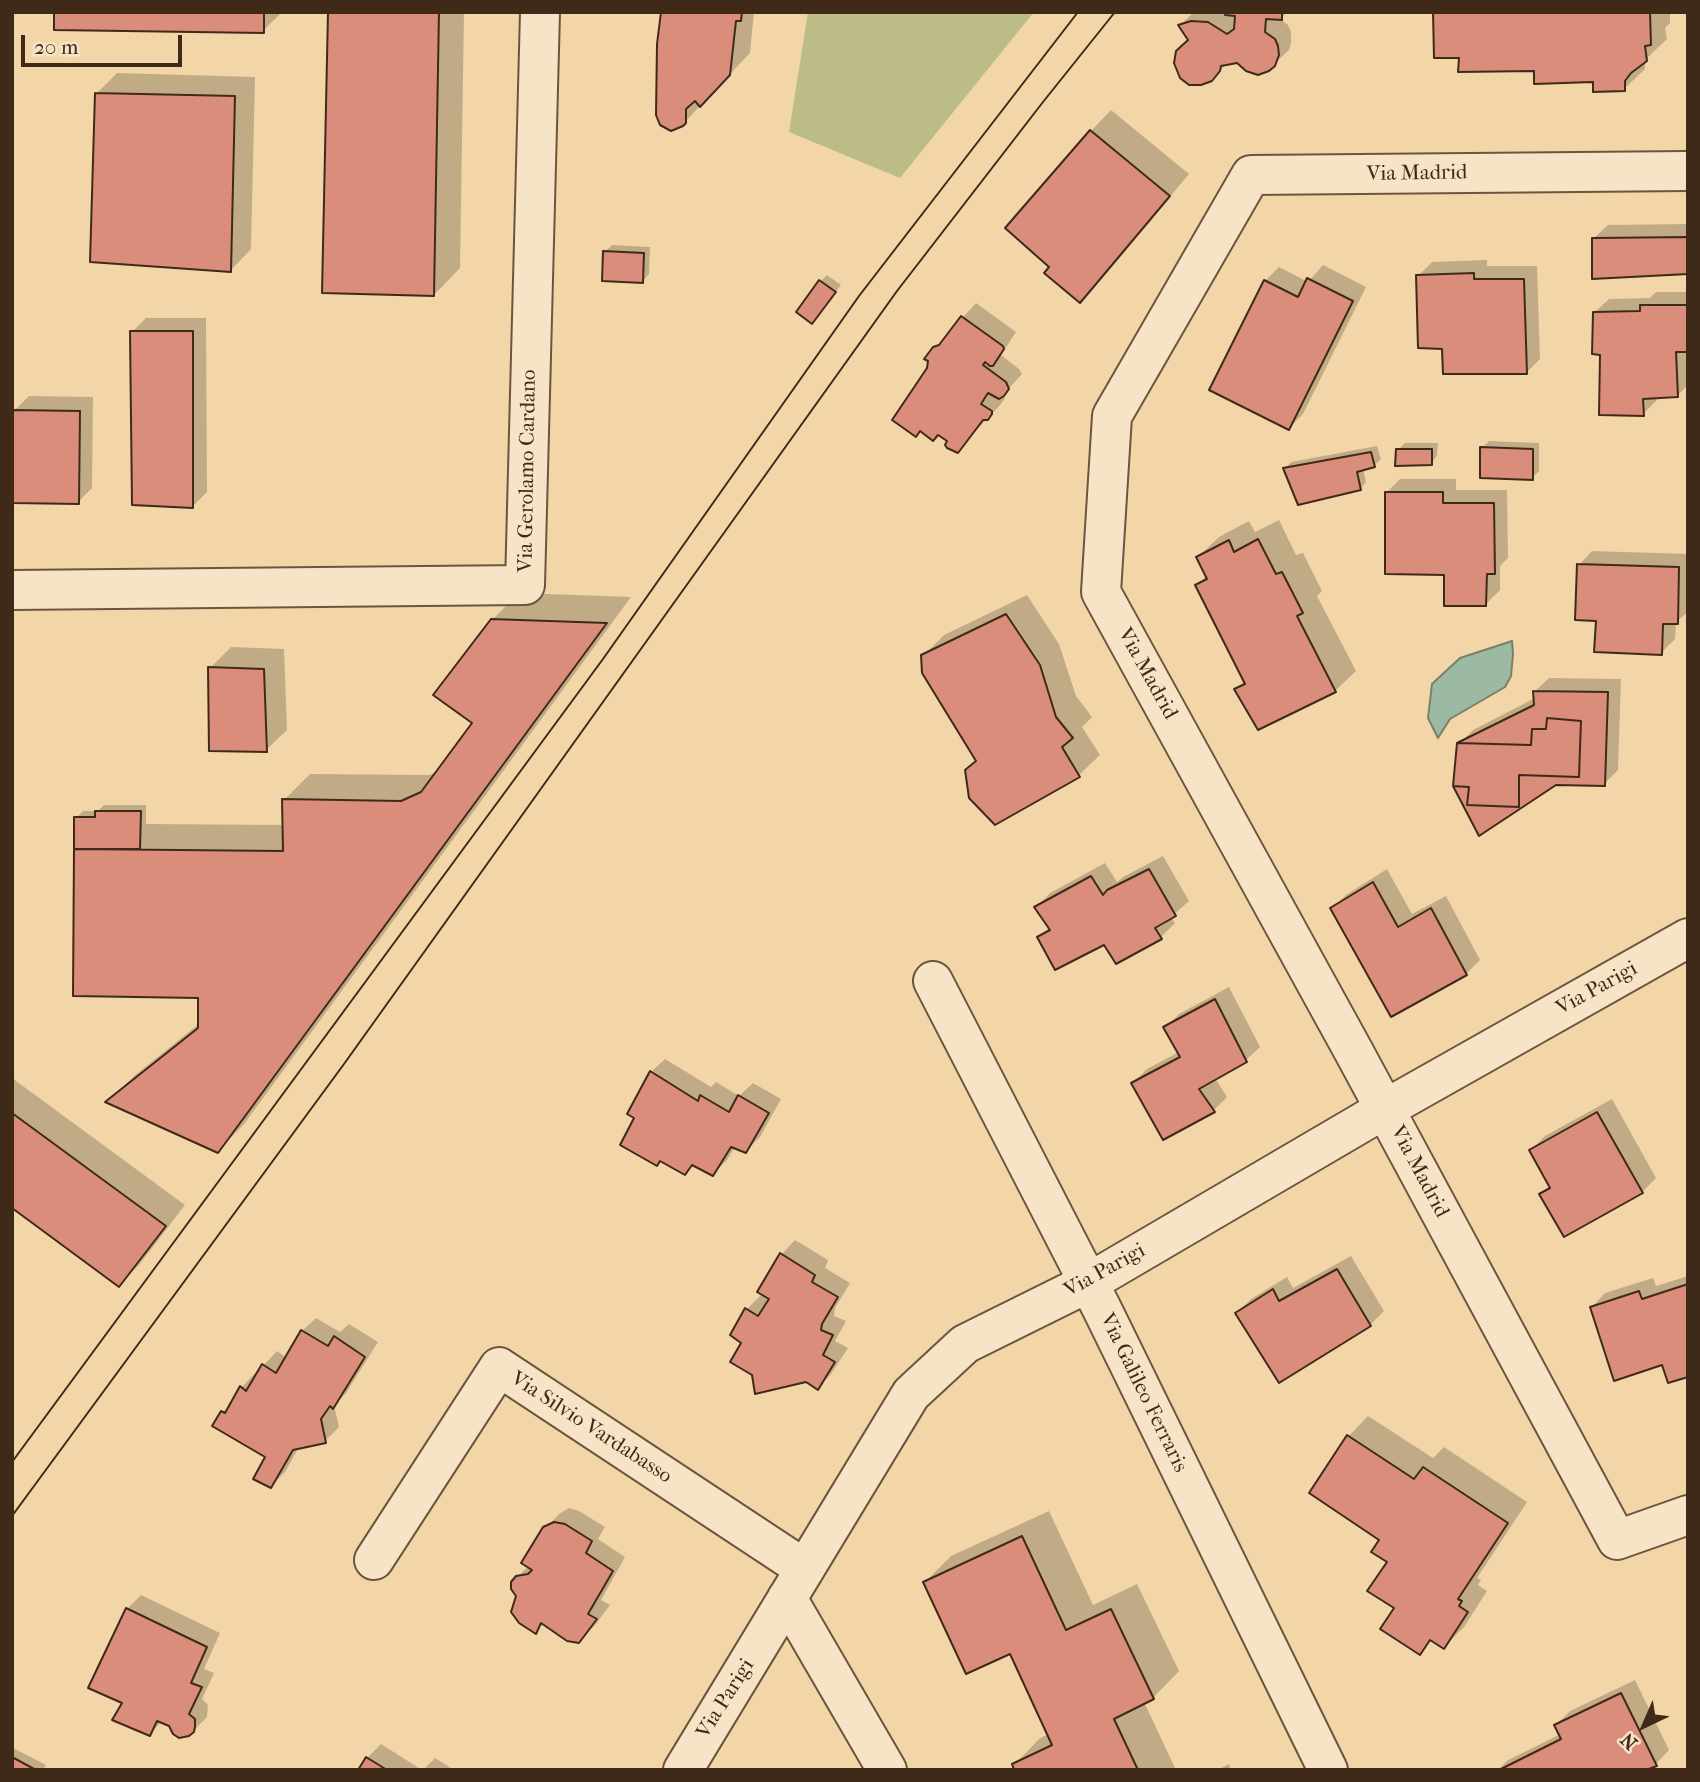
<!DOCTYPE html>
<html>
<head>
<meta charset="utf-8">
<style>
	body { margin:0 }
	#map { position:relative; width:1700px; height:1782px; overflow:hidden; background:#f2d6a8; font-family:"IM FELL French Canon",serif }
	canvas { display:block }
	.frame { position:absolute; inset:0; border:14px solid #3f2a1a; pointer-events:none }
	.north { position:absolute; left:1609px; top:1691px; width:70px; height:70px; -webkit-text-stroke:5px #f7e4c6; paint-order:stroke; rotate:224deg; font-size:19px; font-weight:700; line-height:28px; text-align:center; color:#3f2a1a }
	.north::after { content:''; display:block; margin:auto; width:24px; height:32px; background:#3f2a1a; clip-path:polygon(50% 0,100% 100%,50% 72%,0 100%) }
	.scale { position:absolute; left:21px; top:35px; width:161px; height:32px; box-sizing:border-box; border:4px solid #3f2a1a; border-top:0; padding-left:9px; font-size:21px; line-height:24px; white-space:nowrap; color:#3f2a1a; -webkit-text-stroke:5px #f7e4c6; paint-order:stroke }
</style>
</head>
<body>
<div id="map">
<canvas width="1700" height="1782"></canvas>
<div class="frame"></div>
<div class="north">N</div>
<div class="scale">20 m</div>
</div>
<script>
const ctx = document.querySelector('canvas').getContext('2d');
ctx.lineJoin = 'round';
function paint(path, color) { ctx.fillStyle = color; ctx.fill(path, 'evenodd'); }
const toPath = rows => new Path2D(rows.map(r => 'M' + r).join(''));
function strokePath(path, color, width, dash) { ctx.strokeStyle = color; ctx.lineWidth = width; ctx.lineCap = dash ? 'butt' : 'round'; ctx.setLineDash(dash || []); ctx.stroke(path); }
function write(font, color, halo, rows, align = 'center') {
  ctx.font = font + ' "IM FELL French Canon",serif'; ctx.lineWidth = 7; ctx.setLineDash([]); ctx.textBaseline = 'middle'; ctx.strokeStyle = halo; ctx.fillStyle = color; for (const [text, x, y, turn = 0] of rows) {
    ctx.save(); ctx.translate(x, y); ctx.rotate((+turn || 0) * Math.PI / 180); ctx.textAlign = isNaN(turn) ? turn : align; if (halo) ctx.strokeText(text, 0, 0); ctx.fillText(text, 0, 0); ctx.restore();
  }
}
paint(toPath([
	[808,12,1034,12,900,178,789,132]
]), '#bcbd86');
const water = toPath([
	[1512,641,1513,654,1511,676,1505,687,1450,719,1438,738,1428,718,1432,684,1460,658,1512,641]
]);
paint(water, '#9cbaa3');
strokePath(water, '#77806c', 2);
paint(toPath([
	[56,12,282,12,263,31],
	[330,12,464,12,460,268,434,295],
	[663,12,754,12,750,53,682,125],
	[1194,12,1287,12,1280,19,1288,25,1291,32,1291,43,1289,50,1274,64,1238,61,1227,63,1211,79,1180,25],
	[1435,12,1670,12,1670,23,1665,28,1667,39,1645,60,1645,69,1624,89,1594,80,1461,56],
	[117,73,255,77,251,249,231,270,97,93],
	[1111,110,1189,174,1100,280,1080,300,1052,266,1008,228,1091,131],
	[1688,224,1688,272,1594,238,1608,225],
	[612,245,650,247,649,274,643,281,605,252],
	[1487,260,1487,266,1537,266,1540,359,1526,373,1444,347,1418,276,1432,262],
	[1323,265,1366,287,1303,414,1289,428,1265,281,1279,267,1308,282],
	[827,275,841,285,812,322,821,281],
	[1656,292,1688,292,1688,385,1678,395,1657,396,1657,400,1643,414,1602,353,1595,312,1609,299,1650,298],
	[976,303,1016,332,1001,355,1019,369,1022,374,1003,395,1005,398,1001,404,957,451,950,440,929,369,935,348],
	[146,318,206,318,207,492,193,506,132,332],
	[29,396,93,397,92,488,78,502,15,410],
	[1489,441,1539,443,1539,471,1532,478,1482,448],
	[1405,443,1438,443,1437,456,1431,463,1398,450],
	[1377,446,1381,459,1374,466,1363,468,1366,482,1360,489,1285,469,1291,462],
	[1400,479,1456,479,1456,490,1507,490,1508,558,1500,566,1500,590,1486,604,1446,573,1386,493],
	[1279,520,1296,555,1303,553,1322,591,1317,596,1356,671,1335,691,1236,690,1245,680,1197,585,1207,575,1198,557,1219,537,1249,521,1255,532],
	[1592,551,1688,554,1688,612,1676,622,1675,639,1661,653,1597,619,1579,565],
	[519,593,631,597,244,1124,218,1151,108,1102,134,1076,200,1023,199,996,74,994,76,818,83,811,98,811,104,805,146,805,146,824,284,825,284,800,310,774,429,775,439,771,475,723,492,620],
	[1027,595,1059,644,1076,696,1092,717,1082,727,1100,755,1079,775,995,823,977,760,923,656,944,635],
	[231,647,284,649,287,730,266,750,210,668],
	[1549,678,1621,679,1618,770,1604,784,1459,744,1473,730,1535,698,1535,691],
	[1163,856,1189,901,1171,917,1175,923,1161,937,1117,962,1104,943,1039,937,1050,927,1037,907,1050,893,1105,863,1117,882,1123,877],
	[1387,869,1412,914,1446,896,1480,960,1466,974,1332,909,1346,895],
	[1229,987,1260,1047,1246,1060,1215,1078,1227,1097,1214,1110,1133,1083,1147,1069,1179,1052,1165,1028,1179,1014],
	[665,1059,711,1087,716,1082,739,1096,753,1083,781,1099,760,1137,746,1151,735,1147,727,1160,713,1174,694,1164,684,1173,636,1117,651,1072],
	[12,1078,185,1205,139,1265,118,1285,12,1205],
	[1612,1099,1656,1178,1642,1192,1542,1194,1551,1185,1531,1150,1545,1136],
	[795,1240,828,1260,825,1268,850,1283,835,1308,834,1316,846,1321,835,1341,848,1348,831,1374,818,1388,744,1343,747,1309,763,1293,782,1254],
	[1351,1256,1384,1311,1370,1325,1237,1313,1251,1299,1287,1277,1293,1288],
	[1688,1276,1688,1375,1663,1363,1592,1307,1605,1293,1653,1278,1656,1286],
	[316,1318,340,1332,349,1324,378,1342,346,1393,334,1405,339,1427,325,1441,299,1447,285,1472,271,1486,267,1456,223,1412,233,1403,242,1387,255,1373,258,1375,264,1365,277,1351,287,1358,302,1331],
	[1368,1416,1433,1458,1444,1447,1527,1502,1477,1578,1481,1580,1478,1585,1487,1591,1464,1627,1444,1647,1432,1639,1419,1652,1396,1608,1389,1561,1348,1437],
	[569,1508,579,1511,605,1527,598,1539,625,1557,601,1600,610,1605,596,1624,582,1639,544,1623,535,1632,517,1596,517,1577,529,1566,545,1529,559,1514],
	[1049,1511,1093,1605,1137,1584,1179,1671,1153,1698,1144,1702,1176,1770,1016,1770,1014,1765,1040,1738,1049,1734,1011,1652,925,1582,951,1556],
	[141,1595,220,1633,204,1669,214,1673,202,1699,208,1705,207,1717,193,1731,162,1721,150,1734,125,1702,127,1609],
	[1635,1680,1669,1750,1656,1764,1642,1770,1498,1770,1508,1760,1561,1734,1556,1725,1570,1711],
	[381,1744,422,1770,360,1770,367,1758],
	[13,1748,46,1765,43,1770,12,1770],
	[435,1758,454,1770,423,1770],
	[1229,1764,1231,1770,1217,1770]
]), '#0003');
const building = toPath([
	[54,12,264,12,264,33,54,30,54,12],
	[328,12,439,12,434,296,322,293,328,12],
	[661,12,742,12,741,21,736,21,730,75,700,107,695,101,686,109,686,123,683,126,671,131,660,125,656,115,657,44,661,12],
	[1226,12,1282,12,1282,20,1266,19,1265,32,1275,39,1278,46,1279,55,1275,66,1269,71,1258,75,1246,71,1237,63,1221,66,1220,71,1212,81,1201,85,1189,85,1180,78,1174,63,1176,51,1188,40,1178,25,1191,21,1208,22,1227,34,1234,29,1235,16,1225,15,1226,12],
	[1433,12,1650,12,1651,45,1645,46,1647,61,1631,73,1625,81,1625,91,1593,92,1593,82,1534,84,1534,71,1458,72,1459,58,1434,58,1433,12],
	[95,93,235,96,231,272,90,262,95,93],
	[1090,130,1170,196,1080,303,1044,273,1049,267,1005,228,1090,130],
	[1688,237,1688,274,1592,279,1592,238,1688,237],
	[603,251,644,253,643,283,602,281,603,251],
	[1474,273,1474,279,1524,279,1527,374,1443,374,1442,349,1418,348,1416,275,1474,273],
	[1307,278,1353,301,1289,430,1209,390,1264,280,1298,297,1307,278],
	[819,280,836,292,812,324,796,312,819,280],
	[1640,305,1688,305,1688,352,1676,352,1678,397,1643,399,1644,416,1599,415,1600,355,1592,354,1593,312,1640,311,1640,305],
	[961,316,1003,346,1004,349,993,366,990,366,985,362,983,365,1006,382,1009,389,1004,396,999,399,988,393,981,404,992,411,992,414,988,420,983,420,958,453,947,448,945,445,947,441,938,435,933,441,920,431,916,437,892,420,927,368,928,361,924,359,933,347,939,345,961,316],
	[130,331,193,331,193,508,132,505,130,331],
	[13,410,80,411,79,504,12,503,13,410],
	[1480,447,1533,449,1533,480,1480,478,1480,447],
	[1396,449,1432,449,1432,465,1395,466,1396,449],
	[1371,452,1375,467,1357,472,1361,490,1298,505,1283,468,1371,452],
	[1385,492,1443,492,1443,503,1494,503,1495,574,1487,574,1486,606,1444,606,1444,575,1385,574,1385,492],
	[1258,539,1276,574,1282,572,1303,613,1297,616,1336,692,1258,730,1234,689,1245,684,1195,585,1207,579,1196,557,1229,540,1234,552,1258,539],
	[1577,564,1679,567,1678,624,1663,624,1662,655,1594,652,1596,621,1575,620,1577,564],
	[1006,614,1040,665,1056,717,1073,738,1062,747,1080,777,995,825,969,798,965,770,976,761,922,673,921,655,1006,614],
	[491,619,607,623,218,1153,105,1102,198,1028,198,998,73,996,74,849,283,851,282,799,401,801,421,792,472,723,433,695,491,619],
	[208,667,264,669,267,752,209,751,208,667],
	[1533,691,1608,692,1605,786,1556,785,1479,836,1453,786,1469,787,1467,805,1519,807,1519,775,1579,777,1581,721,1547,718,1546,729,1532,729,1531,745,1457,743,1534,705,1533,691],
	[1547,718,1581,721,1579,777,1519,775,1519,807,1467,805,1469,787,1453,786,1457,743,1531,745,1532,729,1546,729,1547,718],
	[95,811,141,811,140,849,74,849,74,817,95,817,95,811],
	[1149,869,1176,916,1155,928,1162,939,1116,964,1104,945,1055,970,1037,937,1050,930,1034,907,1091,876,1103,895,1107,890,1149,869],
	[1373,882,1398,927,1431,908,1467,975,1391,1017,1330,908,1373,882],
	[1215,999,1247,1062,1199,1089,1215,1112,1163,1140,1131,1083,1180,1057,1163,1027,1215,999],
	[650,1071,698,1101,700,1095,729,1112,738,1095,769,1113,746,1153,731,1147,713,1176,692,1165,685,1175,660,1161,657,1166,620,1145,634,1118,627,1114,650,1071],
	[1597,1112,1643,1193,1564,1237,1539,1194,1550,1188,1529,1150,1597,1112],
	[12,1113,166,1226,119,1287,12,1208,12,1113],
	[780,1253,815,1275,812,1282,838,1297,822,1324,821,1330,833,1335,823,1355,835,1362,818,1390,806,1382,755,1394,752,1375,730,1362,741,1343,730,1335,745,1308,758,1316,769,1299,757,1292,780,1253],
	[1337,1269,1371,1326,1279,1383,1235,1313,1273,1289,1279,1301,1337,1269],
	[1688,1284,1688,1377,1668,1383,1662,1365,1614,1381,1590,1307,1639,1291,1642,1299,1688,1284],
	[301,1330,328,1346,334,1336,365,1357,333,1409,330,1406,321,1419,326,1443,293,1450,271,1488,253,1479,265,1457,212,1426,221,1411,225,1413,240,1386,246,1391,262,1364,276,1373,301,1330],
	[1347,1435,1414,1479,1423,1467,1508,1523,1458,1599,1462,1601,1459,1606,1468,1612,1444,1649,1430,1640,1420,1655,1380,1629,1394,1608,1367,1591,1387,1562,1371,1552,1379,1540,1309,1493,1347,1435],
	[554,1522,565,1524,592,1541,586,1553,613,1571,588,1614,597,1619,579,1643,567,1641,541,1623,536,1634,519,1623,511,1612,516,1596,511,1589,511,1582,516,1576,528,1574,532,1570,521,1563,543,1527,554,1522],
	[1022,1536,1066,1630,1111,1609,1154,1699,1114,1719,1138,1770,1014,1770,1012,1764,1052,1745,1010,1654,966,1674,923,1582,1022,1536],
	[126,1608,207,1647,191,1683,202,1687,189,1714,195,1719,195,1727,194,1732,189,1736,179,1738,173,1734,169,1726,157,1721,150,1736,112,1720,122,1703,88,1688,126,1608],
	[1621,1693,1657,1766,1646,1770,1499,1770,1561,1739,1554,1725,1621,1693],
	[12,1757,36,1770,12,1770,12,1757],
	[366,1757,387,1770,358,1770,366,1757]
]);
paint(building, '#db8d7b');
strokePath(building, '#3f2a1a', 2);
const minor = toPath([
	[1688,171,1251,175,1112,416,1101,592,1354,1052,1617,1540,1688,1515],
	[12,590,525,585,540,12],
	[933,981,1102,1309,1328,1770],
	[374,1560,499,1367,805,1569],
	[787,1598,887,1770],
	[683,1770,911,1394,965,1344,1088,1283,1385,1109,1688,938]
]);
strokePath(minor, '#6c553e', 42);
strokePath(minor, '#f7e4c6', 38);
strokePath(toPath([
	[12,1462,603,659,859,296,1078,12],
	[12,1516,344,1064,897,291,1043,102,1115,12]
]), '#3f2a1a', 2);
write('21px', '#3f2a1a', '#f7e4c6', [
	["Via Madrid",1417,174,-1],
	["Via Gerolamo Cardano",528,471,-89],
	["Via Madrid",1147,674,61],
	["Via Parigi",1597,989,-29],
	["Via Madrid",1419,1172,62],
	["Via Parigi",1105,1271,-29],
	["Via Galileo Ferraris",1143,1393,64],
	["Via Silvio Vardabasso",591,1428,33],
	["Via Parigi",726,1699,-58]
]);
</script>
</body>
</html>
